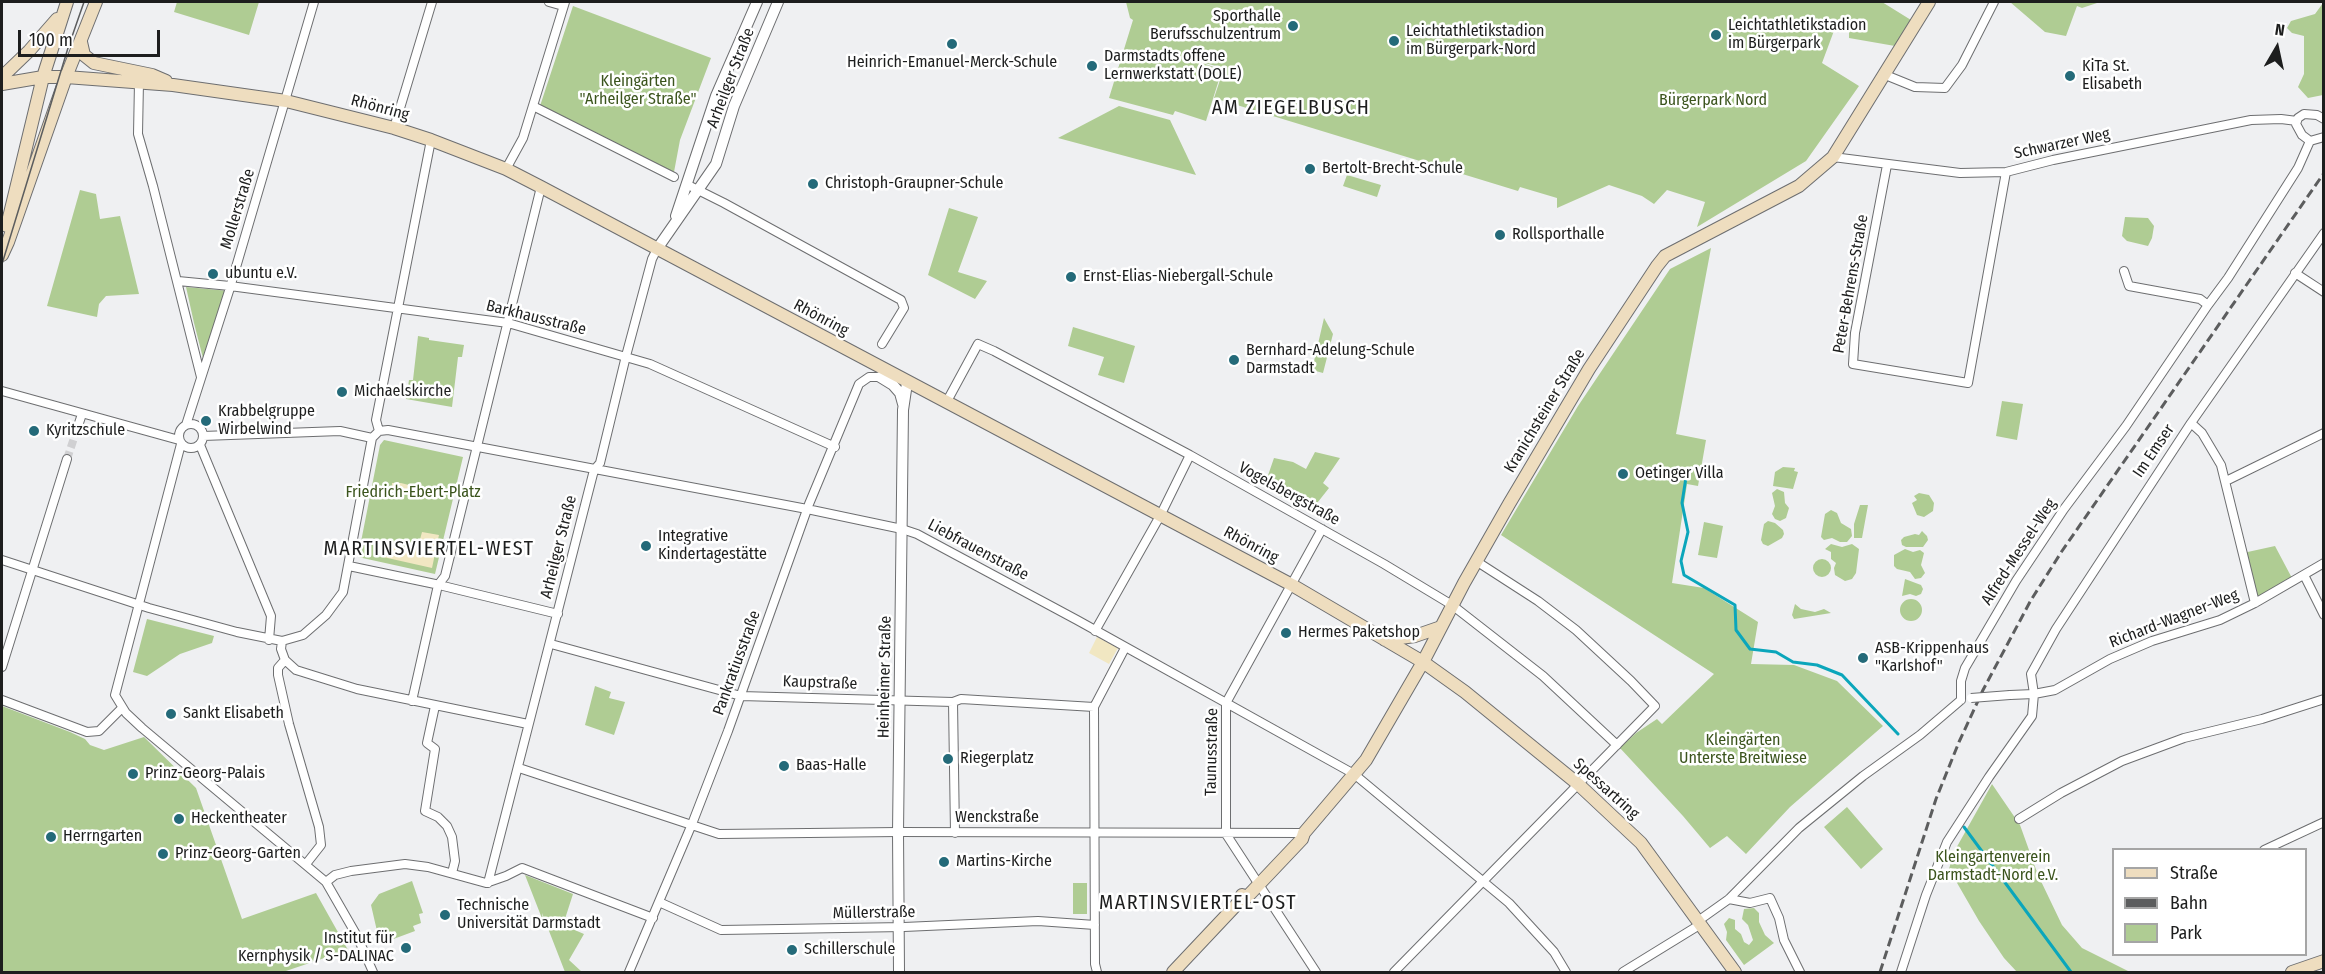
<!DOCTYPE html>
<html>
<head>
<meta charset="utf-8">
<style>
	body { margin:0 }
	#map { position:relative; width:2325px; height:974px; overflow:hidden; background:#eff0f2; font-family:"Fira Sans Condensed",sans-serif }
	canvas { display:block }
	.frame { position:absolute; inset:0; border:3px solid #1d1e1e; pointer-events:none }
	.legend { position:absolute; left:2112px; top:848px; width:195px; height:108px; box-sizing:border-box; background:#fff; border:2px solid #a5a5a5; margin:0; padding:8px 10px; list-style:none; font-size:18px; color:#1d1e1e }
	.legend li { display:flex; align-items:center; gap:12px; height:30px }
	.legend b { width:30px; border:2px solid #a5a5a5 }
	.north { position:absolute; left:2247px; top:18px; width:60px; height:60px; -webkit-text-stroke:4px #fff; paint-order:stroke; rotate:9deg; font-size:16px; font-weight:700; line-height:24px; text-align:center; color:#1d1e1e }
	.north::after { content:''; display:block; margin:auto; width:21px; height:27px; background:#1d1e1e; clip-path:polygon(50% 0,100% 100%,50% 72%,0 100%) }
	.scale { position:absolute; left:18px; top:30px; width:142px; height:27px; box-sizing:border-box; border:3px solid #1d1e1e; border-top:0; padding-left:8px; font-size:18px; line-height:21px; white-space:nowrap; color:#1d1e1e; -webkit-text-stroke:4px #fff; paint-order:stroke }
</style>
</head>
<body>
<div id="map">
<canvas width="2325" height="974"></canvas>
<div class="frame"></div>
<ul class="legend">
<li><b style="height:8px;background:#eeddbf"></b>Straße</li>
<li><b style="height:8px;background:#5c5d5e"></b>Bahn</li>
<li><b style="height:16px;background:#afcc93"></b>Park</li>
</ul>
<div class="north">N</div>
<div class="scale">100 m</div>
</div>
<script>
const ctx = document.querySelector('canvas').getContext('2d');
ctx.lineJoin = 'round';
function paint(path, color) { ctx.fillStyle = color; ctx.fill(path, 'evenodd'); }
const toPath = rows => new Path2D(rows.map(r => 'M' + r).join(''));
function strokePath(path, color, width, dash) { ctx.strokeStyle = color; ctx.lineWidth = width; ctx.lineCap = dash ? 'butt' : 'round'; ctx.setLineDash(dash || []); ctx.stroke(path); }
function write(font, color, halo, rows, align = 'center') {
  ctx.font = font + ' "Fira Sans Condensed",sans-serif'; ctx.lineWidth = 5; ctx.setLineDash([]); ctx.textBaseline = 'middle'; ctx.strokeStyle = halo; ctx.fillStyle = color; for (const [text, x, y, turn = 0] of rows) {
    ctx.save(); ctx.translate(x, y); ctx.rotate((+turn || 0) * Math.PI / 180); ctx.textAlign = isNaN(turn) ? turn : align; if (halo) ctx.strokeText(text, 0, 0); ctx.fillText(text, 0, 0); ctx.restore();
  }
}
paint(toPath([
	[177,2,259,2,249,35,174,12],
	[1126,2,1882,2,1911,20,1895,46,1849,38,1849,32,1835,28,1822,63,1859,86,1806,161,1697,227,1705,202,1667,190,1654,204,1642,196,1609,185,1557,208,1557,198,1520,187,1518,191,1214,98,1224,68,1197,61,1222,70,1206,121,1175,111,1173,115,1109,98,1133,20,1130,18],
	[2010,2,2100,2,2082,8,2077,6,2066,36,2045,32],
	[2323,3,2323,95,2308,98,2298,87,2304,74,2304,36,2292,33,2287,28,2291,21,2315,14],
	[573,6,711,58,680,140,674,172,540,106],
	[1119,106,1170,120,1196,175,1058,138],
	[1347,175,1381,185,1377,197,1343,186],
	[80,190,96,194,100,219,120,216,139,294,106,296,99,304,97,317,47,306],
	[949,208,978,217,958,272,987,281,975,299,928,275],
	[2125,217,2148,218,2154,226,2152,238,2148,246,2127,241,2122,236],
	[1711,248,1676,434,1706,440,1698,486,1687,484,1672,583,1704,588,1758,622,1751,664,1794,665,1837,681,1883,726,1790,807,1746,854,1727,836,1710,848,1683,816,1620,748,1636,733,1657,719,1662,724,1714,674,1501,535,1578,406,1670,269],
	[186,287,229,291,205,366,194,323],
	[1324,318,1333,334,1323,373,1312,370],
	[1073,327,1109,338,1107,344,1109,338,1135,346,1124,383,1098,375,1104,357,1068,346],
	[418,336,429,338,429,340,464,345,462,357,458,357,452,407,406,399,409,380,413,380],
	[2002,401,2023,404,2017,440,1996,436],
	[384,440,463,457,435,574,358,557,380,445],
	[1315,452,1340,458,1323,483,1329,488,1310,512,1264,487,1274,458,1293,462,1306,469],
	[1783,467,1795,468,1794,471,1798,472,1793,489,1773,486,1775,472],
	[1777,489,1784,492,1785,503,1789,508,1786,518,1780,521,1775,519,1772,514,1775,506,1772,493],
	[1919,493,1929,495,1934,503,1933,511,1924,517,1917,515,1912,503,1917,500,1914,496],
	[1860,505,1868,505,1862,538,1854,538,1854,524],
	[1831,510,1837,513,1841,523,1851,529,1852,536,1847,542,1840,542,1832,538,1824,540,1821,537,1825,514],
	[1768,521,1775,523,1783,530,1784,534,1782,538,1768,546,1763,544,1761,540,1764,524],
	[1704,522,1723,526,1717,558,1698,555],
	[1922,531,1927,536,1928,540,1923,547,1906,547,1902,545,1901,540,1904,537,1915,534,1919,535],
	[1831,544,1842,547,1852,544,1859,549,1856,573,1852,579,1845,581,1835,575,1834,568,1836,563,1831,559,1831,552,1825,549],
	[2275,546,2293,580,2255,603,2243,553],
	[1905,549,1913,552,1920,550,1924,553,1921,565,1925,573,1921,578,1915,579,1910,572,1897,569,1894,566,1894,555],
	'1813 568a9 9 0 1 1 18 0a9 9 0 1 1-18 0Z',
	[1905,579,1921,585,1923,589,1921,594,1916,596,1910,594,1902,596],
	'1900 610a11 11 0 1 1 22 0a11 11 0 1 1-22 0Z',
	[1795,604,1801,609,1815,612,1824,609,1831,613,1794,619,1792,615],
	[147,619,214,636,212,643,180,654,147,676,133,672],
	[595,686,611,692,609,698,625,702,614,735,585,725],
	[2,706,70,732,85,739,90,745,104,750,144,737,196,788,242,919,316,893,348,950,283,972,2,972],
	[1992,784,2020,825,2038,875,2062,925,2082,948,2130,972,2017,972,2004,958,1979,921,1949,869,1954,852],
	[1847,807,1883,849,1861,869,1824,827],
	[525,875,573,894,563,925,584,934,569,960,582,972,565,972,542,913,543,921],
	[412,881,423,913,419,914,421,923,413,926,415,931,380,944,371,905,379,894],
	[1073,883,1087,883,1087,914,1073,914],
	[1754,908,1759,913,1759,922,1765,935,1774,943,1744,965,1726,940,1727,932,1724,924,1729,918,1735,920,1735,929,1741,934,1744,942,1749,945,1753,940,1748,925,1742,919,1744,909]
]), '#afcc93');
paint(toPath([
	[392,483,401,483,440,493,437,498,422,496,398,490,392,487],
	[422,532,439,535,432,568,383,557,385,550,393,546,414,550,418,547],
	[1097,637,1118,648,1109,664,1089,653]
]), '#f1e7c2');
strokePath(toPath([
	[1687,471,1682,503,1688,532,1681,561,1684,575,1735,605,1736,630,1750,649,1776,652,1793,662,1817,665,1842,675,1898,734],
	[1964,827,2071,972]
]), '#0ba6bb', 3);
strokePath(toPath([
	[67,459,76,432]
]), '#d0d0d2', 8, [8, 4]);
const minor = toPath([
	[549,2,563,6],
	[1883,74,1915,87,1945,88,1962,65,1994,2],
	[139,82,138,134,153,186,201,377],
	[533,106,674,177],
	[2324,119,2317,115,2304,114,2298,118,2296,124,2302,135,2310,141,2324,137],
	[394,128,432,2],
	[1833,157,1960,173,2006,172,2053,160,2251,120,2281,119,2297,121],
	[1887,165,1855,333,1853,364,1968,383,2006,172],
	[506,169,523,138,565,2],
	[686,184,724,203,901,300,904,308,882,344],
	[2124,271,2129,286,2200,299,2208,305],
	[2295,273,2324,292],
	[178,281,230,286,508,323,650,364,835,447],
	[2,391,179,440],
	[946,403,978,344,994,351,1190,455,1384,564,1452,605,1543,676,1617,745],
	[2191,423,2202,433,2221,465,2255,603],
	'179 436a12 12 0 1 1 24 0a12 12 0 1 1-24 0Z',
	[186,425,229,291,314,2],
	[379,431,376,420,431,140],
	[76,432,82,414],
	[203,436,340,431,372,438],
	[181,444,115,695,126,713,142,728,326,882,357,936,373,972],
	[200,445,271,616,269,640],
	[2226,481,2324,433],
	[2,560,149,608,237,632,282,641,303,635,326,615,343,592,372,438,379,431,388,430,807,509,902,529,917,534,1077,620,1354,774,1509,903,1554,952,1566,972],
	[349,566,435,584,558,614],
	[2304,575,2324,615],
	[1095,631,1160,516,1190,455],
	[282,641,281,649,285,660,296,670,357,689,528,724],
	[551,644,741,696,953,702,961,699,1094,707],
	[285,660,278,668,278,675,289,724,319,827,321,845,306,864],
	[2,667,67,459],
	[2010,695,2034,694,2055,690,2110,659,2152,641,2220,620,2255,603,2324,563],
	[2,700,87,732,99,731,122,708],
	[1961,700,1961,681,1965,668,2016,581,2064,509,2126,426,2208,305,2228,278,2298,168,2310,141],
	[412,701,438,585,445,576,541,187],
	[953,702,955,833],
	[435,706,427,743,435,749,425,811,438,817,447,826,452,837,455,861,452,873],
	[519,768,719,834,898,832,1304,833],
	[2019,819,2061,793,2122,761,2184,738,2262,719,2324,699],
	[2264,850,2324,822],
	[326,882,335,875,351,871,405,864,428,867,486,883,506,876,522,868,653,918],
	[488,883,594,470,600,463,626,356,652,259,657,249],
	[1729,899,1750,903,1770,898,1779,918,1784,940,1800,972],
	[659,902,721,930,904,927,1038,921,1095,925],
	[1698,921,1729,899,1799,828,1863,776,1920,735,1961,700],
	[629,972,692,824,728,731,809,504,859,384,869,377,880,377],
	[1097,972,1095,964,1094,707,1125,648],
	[1316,972,1226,834,1226,703,1322,529],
	[1394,972,1655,706,1631,681,1576,630,1538,601,1476,561],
	[1623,972,1701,924],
	[1901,972,1926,895,1947,842,1989,777,2032,716,2034,694,2031,674,2056,629,2191,423,2324,233]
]);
const tertiary = toPath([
	[676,216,716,96,757,2],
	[657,249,716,164,734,106,778,2],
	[880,377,893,385,900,393,903,404],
	[899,972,898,832,903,410,907,383]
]);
const secondary = toPath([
	[81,42,84,55,94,63,152,75,166,81],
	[2,77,29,51,57,19],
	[2,84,43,77,66,77,173,85,286,101,394,128,431,140,506,169,541,187,1292,585,1423,662,1465,692,1578,784,1641,843,1735,972],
	[7,226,43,77,67,2],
	[2,255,8,242,66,77,96,2],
	[1385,640,1415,636,1441,627],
	[1239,902,1247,897,1302,839,1304,833,1366,760,1423,662,1464,583,1509,504,1589,369,1657,266,1665,256,1799,186,1833,157,1929,2],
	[1173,972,1239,902,1242,895],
	[2292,972,2324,961]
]);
strokePath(minor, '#6d6e70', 10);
strokePath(tertiary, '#6d6e70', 12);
strokePath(secondary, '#6d6e70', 14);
strokePath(minor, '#fff', 8);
strokePath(tertiary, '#fff', 10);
strokePath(secondary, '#eeddbf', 12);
strokePath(toPath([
	[2,264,68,48,84,2]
]), '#5c5d5e', 1.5);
strokePath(toPath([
	[1880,972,1936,799,1959,742,1983,690,2031,600,2062,551,2324,173]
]), '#5c5d5e', 3, [9, 4.5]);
const minorBridge = toPath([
	[1971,698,2010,695]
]);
strokePath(minorBridge, '#6d6e70', 10, []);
strokePath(minorBridge, '#fff', 8);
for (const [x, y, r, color] of [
	[1293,26,6,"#246a79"],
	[1716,35,6,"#246a79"],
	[1394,41,6,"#246a79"],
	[952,44,6,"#246a79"],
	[1092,66,6,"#246a79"],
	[2070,76,6,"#246a79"],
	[1310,169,6,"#246a79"],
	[813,184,6,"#246a79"],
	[1500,235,6,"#246a79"],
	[213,274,6,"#246a79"],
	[1071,277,6,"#246a79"],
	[1234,360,6,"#246a79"],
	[342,392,6,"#246a79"],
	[206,421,6,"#246a79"],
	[34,431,6,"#246a79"],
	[1623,474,6,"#246a79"],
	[646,546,6,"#246a79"],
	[1286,633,6,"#246a79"],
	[1863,658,6,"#246a79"],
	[171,714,6,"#246a79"],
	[948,759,6,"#246a79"],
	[784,766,6,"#246a79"],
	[133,774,6,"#246a79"],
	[179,819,6,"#246a79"],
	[51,837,6,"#246a79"],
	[163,854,6,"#246a79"],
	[944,862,6,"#246a79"],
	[445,915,6,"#246a79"],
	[406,948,6,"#246a79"],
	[792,950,6,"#246a79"]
]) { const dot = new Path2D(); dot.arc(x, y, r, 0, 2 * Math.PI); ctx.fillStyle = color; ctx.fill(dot); strokePath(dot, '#fff', 2); }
write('16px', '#1d1e1e', '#fff', [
	["Sporthalle",1281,17,"right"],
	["Berufsschulzentrum",1281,35,"right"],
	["Leichtathletikstadion",1728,26],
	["im Bürgerpark",1728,44],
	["Leichtathletikstadion",1406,32],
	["im Bürgerpark-Nord",1406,50],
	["Darmstadts offene",1104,57],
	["Lernwerkstatt (DOLE)",1104,75],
	["Heinrich-Emanuel-Merck-Schule",952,63,"center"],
	["KiTa St.",2082,67],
	["Elisabeth",2082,85],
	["Bertolt-Brecht-Schule",1322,169],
	["Christoph-Graupner-Schule",825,184],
	["Rollsporthalle",1512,235],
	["ubuntu e.V.",225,274],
	["Ernst-Elias-Niebergall-Schule",1083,277],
	["Bernhard-Adelung-Schule",1246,351],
	["Darmstadt",1246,369],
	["Michaelskirche",354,392],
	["Krabbelgruppe",218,412],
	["Wirbelwind",218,430],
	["Kyritzschule",46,431],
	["Oetinger Villa",1635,474],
	["Integrative",658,537],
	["Kindertagestätte",658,555],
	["Hermes Paketshop",1298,633],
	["ASB-Krippenhaus",1875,649],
	["\"Karlshof\"",1875,667],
	["Sankt Elisabeth",183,714],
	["Riegerplatz",960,759],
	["Baas-Halle",796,766],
	["Prinz-Georg-Palais",145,774],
	["Heckentheater",191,819],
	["Herrngarten",63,837],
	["Prinz-Georg-Garten",175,854],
	["Martins-Kirche",956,862],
	["Technische",457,906],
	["Universität Darmstadt",457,924],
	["Institut für",394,939,"right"],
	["Kernphysik / S-DALINAC",394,957,"right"],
	["Schillerschule",804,950]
], 'left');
write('16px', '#1d1e1e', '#fff', [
	["Arheilger Straße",731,78,-69],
	["Rhönring",380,108,15],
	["Schwarzer Weg",2062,144,-12],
	["Mollerstraße",238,209,-73],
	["Peter-Behrens-Straße",1851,284,-80],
	["Barkhausstraße",536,318,14],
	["Rhönring",821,318,28],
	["Kranichsteiner Straße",1545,411,-59],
	["Im Emser",2154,451,-56],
	["Vogelsbergstraße",1289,494,29],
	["Rhönring",1251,545,28],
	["Arheilger Straße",559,547,-76],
	["Liebfrauenstraße",978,550,28],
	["Alfred-Messel-Weg",2019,552,-57],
	["Richard-Wagner-Weg",2174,619,-21],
	["Pankratiusstraße",737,663,-70],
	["Heinheimer Straße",885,677,-89],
	["Kaupstraße",820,683,2],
	["Taunusstraße",1212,752,-89],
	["Spessartring",1606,789,42],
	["Wenckstraße",997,818],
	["Müllerstraße",874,913,-1]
]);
write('16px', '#3b541d', '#fff', [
	["Kleingärten",638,82],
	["\"Arheilger Straße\"",638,100],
	["Bürgerpark Nord",1713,101],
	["Friedrich-Ebert-Platz",413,493],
	["Kleingärten",1743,741],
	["Unterste Breitwiese",1743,759],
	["Kleingartenverein",1993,858],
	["Darmstadt-Nord e.V.",1993,876]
]);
ctx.letterSpacing = '1.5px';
write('20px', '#1d1e1e', '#fff', [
	["AM ZIEGELBUSCH",1291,108],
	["MARTINSVIERTEL-WEST",429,549],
	["MARTINSVIERTEL-OST",1198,903]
]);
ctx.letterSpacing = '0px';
</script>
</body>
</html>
